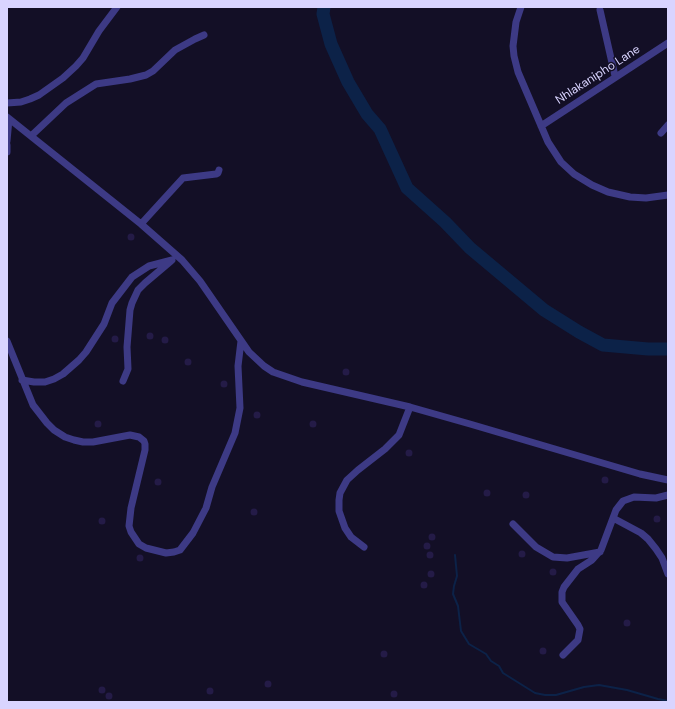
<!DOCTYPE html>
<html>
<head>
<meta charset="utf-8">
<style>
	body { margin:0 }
	#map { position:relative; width:675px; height:709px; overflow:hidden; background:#130f26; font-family:"DM Sans",sans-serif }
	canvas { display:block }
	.frame { position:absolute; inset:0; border:8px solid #d9d4ff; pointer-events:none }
</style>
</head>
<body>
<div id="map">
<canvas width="675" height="709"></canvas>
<div class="frame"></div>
</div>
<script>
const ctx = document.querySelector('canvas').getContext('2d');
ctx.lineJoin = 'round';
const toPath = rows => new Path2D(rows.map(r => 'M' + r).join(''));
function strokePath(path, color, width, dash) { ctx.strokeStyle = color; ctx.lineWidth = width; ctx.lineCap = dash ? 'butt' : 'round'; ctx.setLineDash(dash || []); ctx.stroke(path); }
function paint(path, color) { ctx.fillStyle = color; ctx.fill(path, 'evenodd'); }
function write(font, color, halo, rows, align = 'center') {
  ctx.font = font + ' "DM Sans",sans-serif'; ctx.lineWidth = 3; ctx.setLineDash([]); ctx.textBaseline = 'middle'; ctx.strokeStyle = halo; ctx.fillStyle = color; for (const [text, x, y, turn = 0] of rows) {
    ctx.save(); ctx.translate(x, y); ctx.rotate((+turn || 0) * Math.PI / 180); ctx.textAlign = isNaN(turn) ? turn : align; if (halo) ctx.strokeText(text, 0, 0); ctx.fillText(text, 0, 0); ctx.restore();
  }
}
strokePath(toPath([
	[455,555,457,576,454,586,453,594,458,606,461,631,469,644,486,654,491,661,499,666,503,673,535,693,545,695,556,695,584,687,599,685,627,690,658,699,668,701]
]), '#0c2248', 2);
strokePath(toPath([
	[324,7,323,14,331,44,348,82,367,114,380,129,407,188,445,222,470,248,544,310,579,332,603,345,648,349,668,349]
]), '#0c2248', 13);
paint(toPath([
	'127.5 237a3.5 3.5 0 1 1 7 0a3.5 3.5 0 1 1-7 0Z',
	'146.5 336a3.5 3.5 0 1 1 7 0a3.5 3.5 0 1 1-7 0Z',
	'111.5 339a3.5 3.5 0 1 1 7 0a3.5 3.5 0 1 1-7 0Z',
	'161.5 340a3.5 3.5 0 1 1 7 0a3.5 3.5 0 1 1-7 0Z',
	'184.5 362a3.5 3.5 0 1 1 7 0a3.5 3.5 0 1 1-7 0Z',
	'342.5 372a3.5 3.5 0 1 1 7 0a3.5 3.5 0 1 1-7 0Z',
	'220.5 384a3.5 3.5 0 1 1 7 0a3.5 3.5 0 1 1-7 0Z',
	'253.5 415a3.5 3.5 0 1 1 7 0a3.5 3.5 0 1 1-7 0Z',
	'94.5 424a3.5 3.5 0 1 1 7 0a3.5 3.5 0 1 1-7 0Z',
	'309.5 424a3.5 3.5 0 1 1 7 0a3.5 3.5 0 1 1-7 0Z',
	'405.5 453a3.5 3.5 0 1 1 7 0a3.5 3.5 0 1 1-7 0Z',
	'601.5 480a3.5 3.5 0 1 1 7 0a3.5 3.5 0 1 1-7 0Z',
	'154.5 482a3.5 3.5 0 1 1 7 0a3.5 3.5 0 1 1-7 0Z',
	'483.5 493a3.5 3.5 0 1 1 7 0a3.5 3.5 0 1 1-7 0Z',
	'522.5 495a3.5 3.5 0 1 1 7 0a3.5 3.5 0 1 1-7 0Z',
	'250.5 512a3.5 3.5 0 1 1 7 0a3.5 3.5 0 1 1-7 0Z',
	'653.5 519a3.5 3.5 0 1 1 7 0a3.5 3.5 0 1 1-7 0Z',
	'98.5 521a3.5 3.5 0 1 1 7 0a3.5 3.5 0 1 1-7 0Z',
	'428.5 537a3.5 3.5 0 1 1 7 0a3.5 3.5 0 1 1-7 0Z',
	'423.5 546a3.5 3.5 0 1 1 7 0a3.5 3.5 0 1 1-7 0Z',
	'518.5 554a3.5 3.5 0 1 1 7 0a3.5 3.5 0 1 1-7 0Z',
	'426.5 555a3.5 3.5 0 1 1 7 0a3.5 3.5 0 1 1-7 0Z',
	'136.5 558a3.5 3.5 0 1 1 7 0a3.5 3.5 0 1 1-7 0Z',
	'549.5 572a3.5 3.5 0 1 1 7 0a3.5 3.5 0 1 1-7 0Z',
	'427.5 574a3.5 3.5 0 1 1 7 0a3.5 3.5 0 1 1-7 0Z',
	'420.5 585a3.5 3.5 0 1 1 7 0a3.5 3.5 0 1 1-7 0Z',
	'623.5 623a3.5 3.5 0 1 1 7 0a3.5 3.5 0 1 1-7 0Z',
	'539.5 651a3.5 3.5 0 1 1 7 0a3.5 3.5 0 1 1-7 0Z',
	'380.5 654a3.5 3.5 0 1 1 7 0a3.5 3.5 0 1 1-7 0Z',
	'264.5 684a3.5 3.5 0 1 1 7 0a3.5 3.5 0 1 1-7 0Z',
	'98.5 690a3.5 3.5 0 1 1 7 0a3.5 3.5 0 1 1-7 0Z',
	'206.5 691a3.5 3.5 0 1 1 7 0a3.5 3.5 0 1 1-7 0Z',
	'390.5 694a3.5 3.5 0 1 1 7 0a3.5 3.5 0 1 1-7 0Z',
	'105.5 696a3.5 3.5 0 1 1 7 0a3.5 3.5 0 1 1-7 0Z'
]), '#241b47');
strokePath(toPath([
	[521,7,516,22,513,46,514,56,518,72,548,142,561,162,574,174,592,185,608,192,630,197,646,198,668,195],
	[600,10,615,76],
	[7,103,21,102,30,99,39,95,63,78,76,66,83,58,99,31,117,7],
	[7,117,141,224,182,260,200,281,249,352,264,366,273,372,302,382,410,407,470,424,640,474,668,480],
	[541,126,668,43],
	[661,133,668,125],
	[31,136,66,103,96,84,130,79,146,75,153,71,175,50,195,39,204,35],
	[7,141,9,119],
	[7,145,7,152],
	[141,224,183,178,216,174,218,173,219,170],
	[7,341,33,405,47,423,54,430,65,437,74,440,83,442,93,442,130,435,139,437,144,441,145,444,145,450,131,508,129,526,131,532,139,544,146,548,166,553,174,552,180,550,193,533,206,508,212,487,235,433,240,408,238,366,241,341],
	[22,380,34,382,45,382,54,379,63,374,79,360,86,352,104,324,112,303,132,277,149,266,172,260],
	[123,381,128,369,127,347,130,310,132,303,138,290,145,283,171,261],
	[613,518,641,533,648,539,656,549,662,558,668,574],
	[513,524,536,547,553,557,567,558,600,552],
	[364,547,351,537,345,528,339,511,339,500,340,493,347,480,358,470,385,449,399,435,410,407],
	[563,655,578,640,580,629,578,625,562,602,562,592,564,587,578,569,592,560,601,550,616,510,623,501,634,497,656,498,668,495]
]), '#3d3a85', 7);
write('12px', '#d9d4ff', '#130f26', [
	["Nhlakanipho Lane",598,75,-33]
]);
</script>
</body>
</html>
